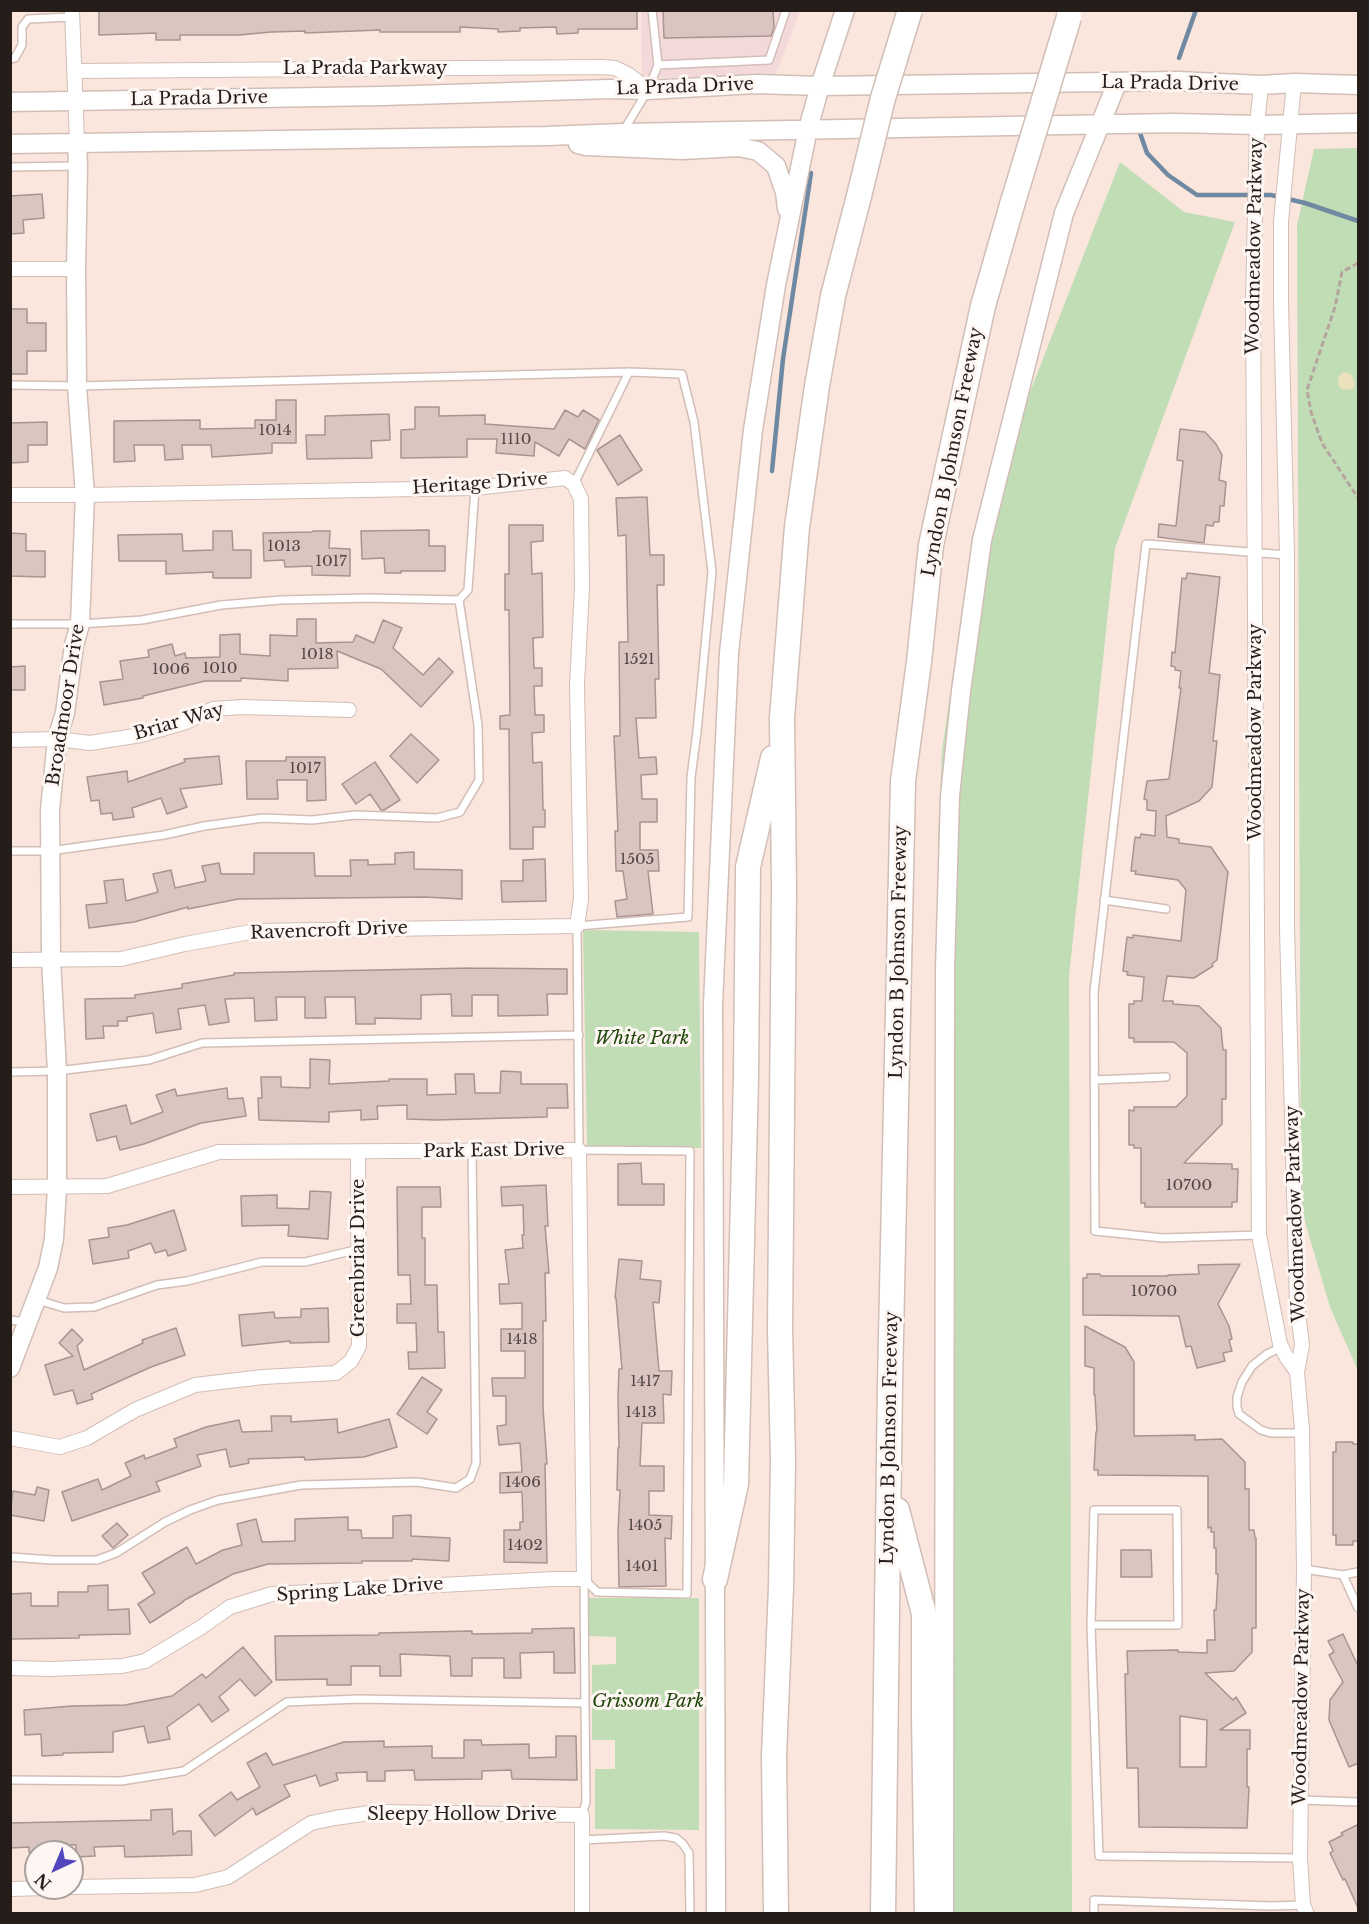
<!DOCTYPE html>
<html>
<head>
<meta charset="utf-8">
<style>
	body { margin:0 }
	#map { position:relative; width:1369px; height:1924px; overflow:hidden; background:#fae6dd; font-family:"Libre Baskerville",serif }
	canvas { display:block }
	.frame { position:absolute; inset:0; border:12px solid #241d1a; pointer-events:none }
	.north { position:absolute; left:24px; top:1840px; width:60px; height:60px; box-sizing:border-box; background:#fef6f2; border:2px solid #a79f9c; border-radius:50%; rotate:224deg; font-size:16px; font-weight:700; line-height:24px; text-align:center; color:#241d1a }
	.north::after { content:''; display:block; margin:auto; width:21px; height:27px; background:#5246bd; clip-path:polygon(50% 0,100% 100%,50% 72%,0 100%) }
</style>
</head>
<body>
<div id="map">
<canvas width="1369" height="1924"></canvas>
<div class="frame"></div>
<div class="north">N</div>
</div>
<script>
const ctx = document.querySelector('canvas').getContext('2d');
ctx.lineJoin = 'round';
function paint(path, color) { ctx.fillStyle = color; ctx.fill(path, 'evenodd'); }
const toPath = rows => new Path2D(rows.map(r => 'M' + r).join(''));
function strokePath(path, color, width, dash) { ctx.strokeStyle = color; ctx.lineWidth = width; ctx.lineCap = dash ? 'butt' : 'round'; ctx.setLineDash(dash || []); ctx.stroke(path); }
function write(font, color, halo, rows, align = 'center') {
  ctx.font = font + ' "Libre Baskerville",serif'; ctx.lineWidth = 6; ctx.setLineDash([]); ctx.textBaseline = 'middle'; ctx.strokeStyle = halo; ctx.fillStyle = color; for (const [text, x, y, turn = 0] of rows) {
    ctx.save(); ctx.translate(x, y); ctx.rotate((+turn || 0) * Math.PI / 180); ctx.textAlign = isNaN(turn) ? turn : align; if (halo) ctx.strokeText(text, 0, 0); ctx.fillText(text, 0, 0); ctx.restore();
  }
}
paint(toPath([
	[641,11,800,11,774,79,642,77]
]), '#f4d9da');
paint(toPath([
	[1358,148,1358,1371,1330,1307,1301,1208,1297,225,1314,149],
	[1120,162,1184,212,1235,222,1115,548,1069,976,1072,1913,942,1914,938,838,942,751,972,540],
	[583,930,699,932,701,1148,587,1146],
	[589,1598,699,1598,699,1830,595,1829,595,1769,615,1769,615,1740,592,1740,592,1665,616,1664,616,1637,589,1636]
]), '#c0ddb6');
paint(toPath([
	[1343,372,1351,374,1355,383,1353,389,1343,390,1339,387,1338,377]
]), '#ebe1bc');
strokePath(toPath([
	[1179,58,1196,10],
	[1140,133,1147,153,1168,175,1197,195,1271,195,1305,203,1358,221],
	[772,471,783,359,811,173]
]), '#6e89a1', 4.5);
const building = toPath([
	[99,10,637,10,637,29,578,29,578,33,557,34,556,27,520,28,520,31,498,32,498,29,460,27,460,32,380,32,380,30,305,33,305,31,271,32,239,35,180,35,180,40,156,40,156,33,99,35,99,10],
	[663,10,773,10,774,28,771,36,664,38,663,10],
	[42,194,44,218,23,220,24,233,10,234,10,196,42,194],
	[10,309,27,309,27,323,46,323,46,351,27,351,27,374,11,374,10,309],
	[276,400,296,400,296,443,272,443,272,453,212,457,211,445,182,445,183,459,165,460,164,445,134,445,135,461,114,462,114,421,200,420,200,429,255,428,255,420,276,420,276,400],
	[415,407,439,407,439,416,485,415,485,424,554,429,565,410,578,417,583,410,599,420,585,449,569,439,559,456,535,442,534,456,496,453,497,439,467,439,467,457,401,458,401,430,415,429,415,407],
	[389,414,390,440,371,441,372,458,307,459,306,435,325,435,325,416,389,414],
	[47,422,47,445,28,445,28,462,10,463,10,423,47,422],
	[1180,429,1205,432,1216,444,1222,455,1219,480,1226,482,1224,506,1220,506,1219,522,1214,522,1213,526,1206,525,1204,543,1158,537,1159,524,1176,526,1183,461,1177,460,1180,429],
	[620,435,642,470,618,485,597,450,620,435],
	[647,497,650,555,664,555,664,585,657,585,659,679,655,679,656,718,636,718,639,758,656,757,657,774,641,775,642,799,657,799,657,822,640,822,640,850,658,850,659,871,648,871,653,914,617,917,615,901,627,899,623,871,616,871,615,831,618,831,614,736,620,736,619,642,628,642,626,535,618,536,616,498,647,497],
	[509,525,543,525,543,541,531,542,532,574,542,573,543,637,533,638,534,668,542,668,542,686,534,686,535,715,544,715,544,732,532,733,533,763,542,762,543,810,545,810,545,827,533,827,533,849,510,849,509,729,500,729,500,716,510,715,509,610,505,610,505,574,509,574,509,525],
	[429,530,429,546,445,546,445,571,401,571,401,573,385,573,384,558,362,559,361,531,429,530],
	[213,531,232,531,233,550,251,550,251,578,213,578,213,572,166,574,166,561,119,561,118,535,182,534,183,551,213,550,213,531],
	[313,531,330,531,329,548,350,549,350,576,312,575,312,566,285,567,284,560,264,561,263,533,312,532,313,531],
	[10,533,26,534,26,551,45,551,45,577,10,576,10,533],
	[1187,573,1220,577,1209,673,1220,675,1213,741,1217,741,1212,787,1199,801,1166,816,1167,837,1179,839,1179,843,1211,847,1228,872,1217,960,1212,964,1213,966,1194,978,1167,976,1163,1001,1173,1001,1173,1004,1199,1006,1221,1028,1223,1050,1226,1050,1226,1099,1222,1099,1222,1124,1184,1163,1232,1164,1232,1169,1238,1169,1237,1202,1232,1202,1232,1207,1145,1207,1145,1203,1141,1203,1141,1148,1134,1148,1134,1145,1129,1145,1129,1110,1134,1111,1134,1107,1176,1107,1187,1096,1187,1053,1174,1042,1134,1042,1134,1038,1129,1038,1129,1004,1134,1004,1134,1001,1142,1001,1144,977,1127,975,1128,972,1123,971,1127,937,1133,938,1133,935,1181,941,1186,890,1178,880,1135,874,1136,871,1131,871,1135,837,1140,838,1141,834,1155,836,1156,811,1147,810,1147,800,1144,799,1147,781,1169,779,1181,688,1179,688,1181,671,1175,670,1175,667,1171,666,1172,652,1175,653,1182,578,1186,579,1187,573],
	[297,619,316,619,316,643,353,642,356,635,374,643,383,620,402,628,393,648,423,675,439,658,453,672,421,707,381,669,337,651,338,668,288,669,288,681,241,678,241,681,205,681,143,696,143,698,104,705,100,682,123,679,120,661,149,657,148,650,172,644,175,656,185,653,186,658,220,657,220,635,240,634,240,654,270,656,270,635,297,636,297,619],
	[25,666,25,690,10,690,10,667,25,666],
	[411,734,439,760,417,783,390,756,411,734],
	[219,756,222,784,180,789,187,807,167,814,161,798,132,808,134,817,113,820,112,813,101,814,99,800,91,801,87,777,127,771,128,782,185,762,184,759,219,756],
	[286,757,325,757,326,800,307,801,307,780,277,780,278,799,247,799,246,761,286,761,286,757],
	[375,762,400,800,384,810,381,810,370,794,356,804,342,784,375,762],
	[414,852,414,869,462,870,462,899,425,897,238,899,188,909,188,907,134,922,89,928,86,905,107,903,104,881,123,879,126,901,158,892,153,874,171,870,175,888,206,881,202,866,219,863,221,874,254,874,254,853,314,853,315,876,351,876,350,860,368,860,368,865,395,864,395,853,414,852],
	[545,859,546,901,502,902,501,881,523,881,523,860,545,859],
	[470,968,567,969,567,994,547,994,548,1015,498,1016,498,995,472,995,472,1016,452,1016,451,994,421,995,421,1019,375,1018,375,1024,356,1024,355,997,325,997,326,1018,305,1018,305,997,276,997,277,1020,255,1021,254,998,225,999,229,1022,209,1025,205,1005,178,1009,181,1029,156,1033,153,1013,127,1017,127,1021,118,1021,118,1026,103,1026,104,1038,86,1039,85,999,135,998,135,995,182,988,182,984,234,975,234,973,470,968],
	[310,1059,330,1060,329,1084,389,1081,389,1079,427,1079,427,1095,456,1094,455,1074,474,1074,475,1093,500,1093,501,1071,521,1072,521,1084,567,1084,568,1108,547,1108,547,1117,436,1120,407,1119,407,1105,377,1106,378,1119,361,1120,361,1110,329,1112,329,1122,259,1120,258,1098,262,1098,261,1077,281,1077,281,1087,310,1088,310,1059],
	[227,1088,228,1099,243,1098,246,1116,201,1123,144,1144,120,1150,116,1136,97,1141,90,1114,126,1105,131,1124,163,1112,156,1095,175,1089,177,1096,227,1088],
	[641,1163,642,1184,664,1184,664,1205,618,1205,618,1164,641,1163],
	[546,1185,548,1226,545,1226,549,1273,545,1273,546,1321,543,1321,543,1408,547,1464,545,1464,547,1563,504,1562,504,1530,520,1530,520,1522,523,1522,522,1492,500,1493,500,1473,522,1472,520,1443,499,1445,497,1426,506,1425,506,1396,493,1396,492,1378,525,1378,525,1351,501,1351,501,1329,522,1329,522,1303,500,1304,499,1284,509,1284,505,1250,523,1248,522,1235,524,1235,523,1205,502,1206,501,1187,546,1185],
	[397,1187,440,1187,441,1207,422,1207,422,1238,425,1238,425,1285,437,1285,438,1332,444,1332,445,1368,409,1369,408,1352,417,1352,416,1323,397,1323,397,1304,411,1304,410,1275,398,1275,397,1187],
	[310,1191,331,1192,328,1239,288,1236,289,1225,242,1226,241,1196,277,1195,277,1208,309,1209,310,1191],
	[174,1210,186,1250,168,1256,166,1250,155,1253,151,1243,128,1251,129,1258,93,1264,89,1240,109,1237,108,1228,127,1225,174,1210],
	[619,1259,642,1261,640,1279,661,1281,659,1303,653,1302,659,1371,672,1371,671,1395,663,1394,664,1423,642,1423,640,1466,664,1466,664,1491,649,1491,649,1515,672,1516,671,1539,665,1538,666,1586,619,1587,618,1532,620,1490,617,1490,618,1448,619,1448,618,1396,619,1369,622,1369,616,1298,615,1298,619,1259],
	[1240,1264,1218,1304,1229,1326,1232,1339,1229,1340,1232,1351,1223,1353,1225,1361,1197,1368,1191,1346,1186,1347,1179,1316,1083,1315,1083,1278,1087,1278,1087,1274,1100,1274,1101,1276,1168,1276,1168,1275,1199,1274,1198,1265,1240,1264],
	[328,1308,329,1342,290,1343,290,1341,242,1346,239,1315,274,1312,275,1318,301,1317,301,1309,328,1308],
	[1085,1326,1125,1347,1134,1362,1134,1436,1195,1435,1195,1440,1222,1439,1245,1462,1245,1489,1249,1489,1249,1530,1254,1530,1255,1538,1256,1538,1256,1628,1252,1628,1252,1652,1234,1671,1205,1673,1233,1700,1236,1697,1246,1713,1220,1730,1250,1730,1250,1749,1247,1749,1247,1787,1249,1787,1247,1828,1139,1827,1138,1768,1127,1768,1125,1674,1128,1674,1127,1651,1178,1650,1178,1652,1207,1653,1207,1640,1215,1640,1214,1610,1216,1610,1218,1574,1216,1574,1216,1548,1214,1548,1214,1532,1211,1532,1211,1527,1208,1528,1208,1476,1098,1475,1098,1470,1094,1470,1096,1432,1097,1432,1095,1395,1094,1395,1094,1368,1085,1366,1085,1326],
	[1180,1716,1207,1720,1206,1767,1180,1767,1180,1716],
	[176,1328,185,1355,151,1367,91,1394,93,1399,77,1404,73,1390,54,1395,45,1365,73,1356,59,1343,72,1329,83,1340,77,1346,84,1370,143,1343,142,1340,176,1328],
	[422,1377,442,1390,427,1412,437,1419,427,1434,397,1414,422,1377],
	[271,1416,291,1416,291,1422,337,1419,338,1433,389,1419,397,1447,364,1457,305,1460,304,1457,248,1459,249,1463,230,1467,226,1449,197,1455,201,1466,156,1482,160,1491,72,1521,62,1492,98,1479,102,1490,131,1476,125,1463,144,1455,145,1459,177,1447,174,1439,206,1427,239,1420,242,1432,272,1431,271,1416],
	[1336,1442,1353,1442,1353,1444,1359,1444,1359,1541,1353,1541,1353,1545,1336,1545,1336,1535,1333,1535,1333,1452,1336,1452,1336,1442],
	[37,1487,49,1490,44,1521,10,1515,13,1491,35,1495,37,1487],
	[411,1515,411,1536,450,1538,449,1561,412,1559,412,1561,362,1561,362,1563,268,1564,233,1574,183,1601,183,1602,150,1623,138,1604,155,1593,142,1573,187,1547,196,1564,223,1550,242,1545,237,1524,256,1519,262,1542,295,1541,295,1519,348,1517,348,1530,361,1530,362,1538,393,1538,393,1516,411,1515],
	[117,1523,128,1535,113,1548,102,1536,117,1523],
	[1121,1550,1151,1550,1152,1577,1121,1577,1121,1550],
	[108,1585,108,1610,129,1609,130,1634,79,1635,79,1638,10,1639,11,1594,31,1593,31,1606,58,1606,58,1592,88,1592,88,1586,108,1585],
	[574,1628,575,1673,554,1673,554,1652,520,1653,521,1678,504,1678,504,1658,472,1658,472,1676,451,1676,450,1656,400,1654,401,1676,380,1676,380,1666,351,1666,351,1685,327,1685,327,1679,276,1680,275,1636,379,1635,379,1633,472,1631,472,1634,532,1633,532,1629,574,1628],
	[1343,1634,1359,1668,1359,1763,1349,1767,1329,1720,1330,1700,1343,1682,1329,1655,1334,1652,1328,1641,1343,1634],
	[243,1647,272,1682,255,1696,240,1679,219,1697,229,1710,212,1722,199,1704,167,1727,170,1739,148,1743,144,1726,113,1732,113,1752,63,1753,63,1755,42,1756,41,1734,25,1735,24,1710,72,1706,125,1705,172,1696,202,1674,206,1678,243,1647],
	[556,1736,576,1736,577,1780,512,1779,511,1770,482,1771,482,1779,415,1780,414,1770,385,1771,385,1781,367,1781,367,1772,336,1773,338,1780,320,1786,316,1775,284,1785,290,1796,256,1815,253,1808,215,1836,199,1815,231,1792,237,1800,260,1787,247,1763,266,1753,273,1765,344,1742,384,1741,384,1747,432,1746,432,1758,464,1758,464,1740,481,1740,482,1745,529,1744,529,1758,556,1757,556,1736],
	[172,1809,173,1835,178,1831,191,1831,192,1855,125,1857,124,1846,94,1847,95,1856,76,1857,76,1845,46,1845,46,1852,29,1852,29,1847,10,1848,10,1823,151,1820,151,1810,172,1809],
	[1359,1824,1359,1910,1345,1879,1343,1880,1330,1853,1333,1851,1329,1842,1343,1835,1341,1833,1359,1824]
]);
paint(building, '#dac5c1');
strokePath(building, '#a89490', 1.5);
const lane = toPath([
	[10,59,15,58,22,45,22,27,28,19,72,17],
	[658,65,769,60,786,10],
	[624,130,648,90,658,65,652,10],
	[10,167,77,166],
	[10,385,77,386,629,372,682,374,694,422,712,572,697,732,691,777,688,917,577,926,579,1150,690,1151,687,1594,597,1592,584,1579],
	[574,484,629,372],
	[10,624,80,624,142,620,221,605,281,600,366,598,459,600,468,590,475,488],
	[10,851,50,851,164,835,204,826,263,818,312,820,356,815,437,818,460,812,479,780,478,725,459,600],
	[1104,900,1166,909],
	[10,1072,57,1071,149,1060,202,1043,579,1035],
	[1094,1080,1166,1077],
	[1259,1235,1163,1238,1095,1231,1094,992,1146,544,1287,555],
	[38,1300,64,1308,94,1307,157,1285,187,1281,262,1262,305,1262,359,1249],
	[10,1320,26,1322],
	[1282,1347,1267,1354,1252,1366,1242,1382,1237,1397,1237,1407,1239,1414,1261,1430,1271,1433,1302,1433],
	[1094,1510,1177,1510,1178,1625,1091,1625,1094,1510],
	[10,1557,53,1560,97,1560,116,1553,165,1522,190,1510,218,1500,301,1485,417,1482,456,1488,470,1479,476,1463,472,1151],
	[1304,1569,1343,1575,1358,1572],
	[1343,1575,1358,1608],
	[584,1579,585,1703],
	[1091,1625,1099,1856,1300,1858],
	[10,1780,121,1781,184,1771,287,1702,358,1699,585,1703,586,1802,582,1815],
	[1300,1800,1358,1802],
	[582,1840,664,1836,676,1838,683,1844,689,1853,690,1914],
	[1094,1914,1094,1900,1271,1906,1303,1905]
]);
const street = toPath([
	[72,10,77,143],
	[75,71,602,67,615,68,629,75,648,90],
	[1294,83,1281,222,1281,303,1287,555,1287,928,1297,1304,1302,1345,1297,1372,1302,1429,1304,1569,1300,1858,1303,1905,1307,1914],
	[1261,85,1257,125,1253,302,1259,1235,1280,1344,1287,1358,1297,1372],
	[10,269,76,269],
	[10,495,85,495,475,488,565,478,574,484,581,499,582,587,577,685,581,899,577,926,256,931,185,944,121,959,10,960],
	[10,740,57,739,90,743,141,735,186,722,213,709,242,707,349,710],
	[10,1187,107,1186,219,1152,579,1150,584,1579,553,1579,272,1594,230,1607,200,1628,145,1661,122,1666,52,1669,10,1668],
	[10,1438,60,1447,87,1438,135,1410,195,1385,263,1377,336,1373,351,1361,359,1346,358,1152],
	[72,1887,195,1885,228,1877,311,1823,335,1818,377,1812,582,1815,582,1914],
	[10,1889,47,1888]
]);
const secondary = toPath([
	[10,102,383,96,609,89,648,90,756,84,820,86,1177,81,1261,85,1294,83,1358,85],
	[10,144,547,136,622,133,1175,123,1257,125,1358,123],
	[578,144,586,146,682,150,738,147,758,151,776,166,785,192,787,209],
	[10,1368,48,1268,54,1239,57,1187,57,1071,51,959,50,810,57,739,65,713,74,645,80,624,85,495,77,386,76,269,78,166,77,143],
	[716,1914,713,1004,729,653,753,430,776,285,808,129,820,86,845,10],
	[944,1914,945,969,950,796,961,691,982,540,1064,213,1117,83]
]);
const highway = toPath([
	[897,1510,924,1614,924,1715,927,1914],
	[715,1579,736,1484,746,1077,748,867,773,758],
	[776,1914,774,1756,781,1587,783,1461,780,1329,784,888,782,718,797,527,817,386,833,296,859,196],
	[883,1914,890,1383,903,781,919,662,931,545,983,306,1012,205]
]);
strokePath(lane, '#d1beb6', 10);
strokePath(street, '#d1beb6', 16);
strokePath(secondary, '#d1beb6', 21);
strokePath(highway, '#d1beb6', 27);
strokePath(toPath([
	[1358,263,1342,272,1335,307,1307,390,1311,412,1322,443,1358,498]
]), '#b5a59e', 3, [6, 3]);
strokePath(lane, '#fff', 7);
strokePath(street, '#fff', 14);
strokePath(secondary, '#fff', 18);
strokePath(highway, '#fff', 24);
const highwayBridge = toPath([
	[859,196,883,98,910,10],
	[1012,205,1069,17]
]);
strokePath(highwayBridge, '#d1beb6', 27, []);
strokePath(highwayBridge, '#fff', 24);
write('15px', '#524744', null, [
	["1014",275,431],
	["1110",516,440],
	["1013",284,547],
	["1017",331,562],
	["1018",317,655],
	["1521",639,660],
	["1010",220,669],
	["1006",171,670],
	["1017",305,769],
	["1505",637,860],
	["10700",1189,1186],
	["10700",1154,1292],
	["1418",522,1340],
	["1417",645,1382],
	["1413",641,1413],
	["1406",523,1483],
	["1405",645,1526],
	["1402",525,1546],
	["1401",642,1567]
]);
write('18px', '#241d1a', '#fef6f2', [
	["La Prada Parkway",365,69],
	["La Prada Drive",1170,84,1],
	["La Prada Drive",685,87,-2],
	["La Prada Drive",199,99,-1],
	["Woodmeadow Parkway",1255,246,-89],
	["Lyndon B Johnson Freeway",953,452,-79],
	["Heritage Drive",480,484,-4],
	["Broadmoor Drive",66,705,-81],
	["Briar Way",179,722,-16],
	["Woodmeadow Parkway",1256,732,-90],
	["Ravencroft Drive",329,931,-2],
	["Lyndon B Johnson Freeway",899,952,-89],
	["Park East Drive",494,1151,-1],
	["Woodmeadow Parkway",1296,1214,-92],
	["Greenbriar Drive",359,1258,-90],
	["Lyndon B Johnson Freeway",890,1438,-89],
	["Spring Lake Drive",360,1590,-4],
	["Woodmeadow Parkway",1302,1697,-89],
	["Sleepy Hollow Drive",462,1815]
]);
write('italic 18px', '#20470b', '#fef6f2', [
	["White Park",642,1039],
	["Grissom Park",648,1702]
]);
</script>
</body>
</html>
